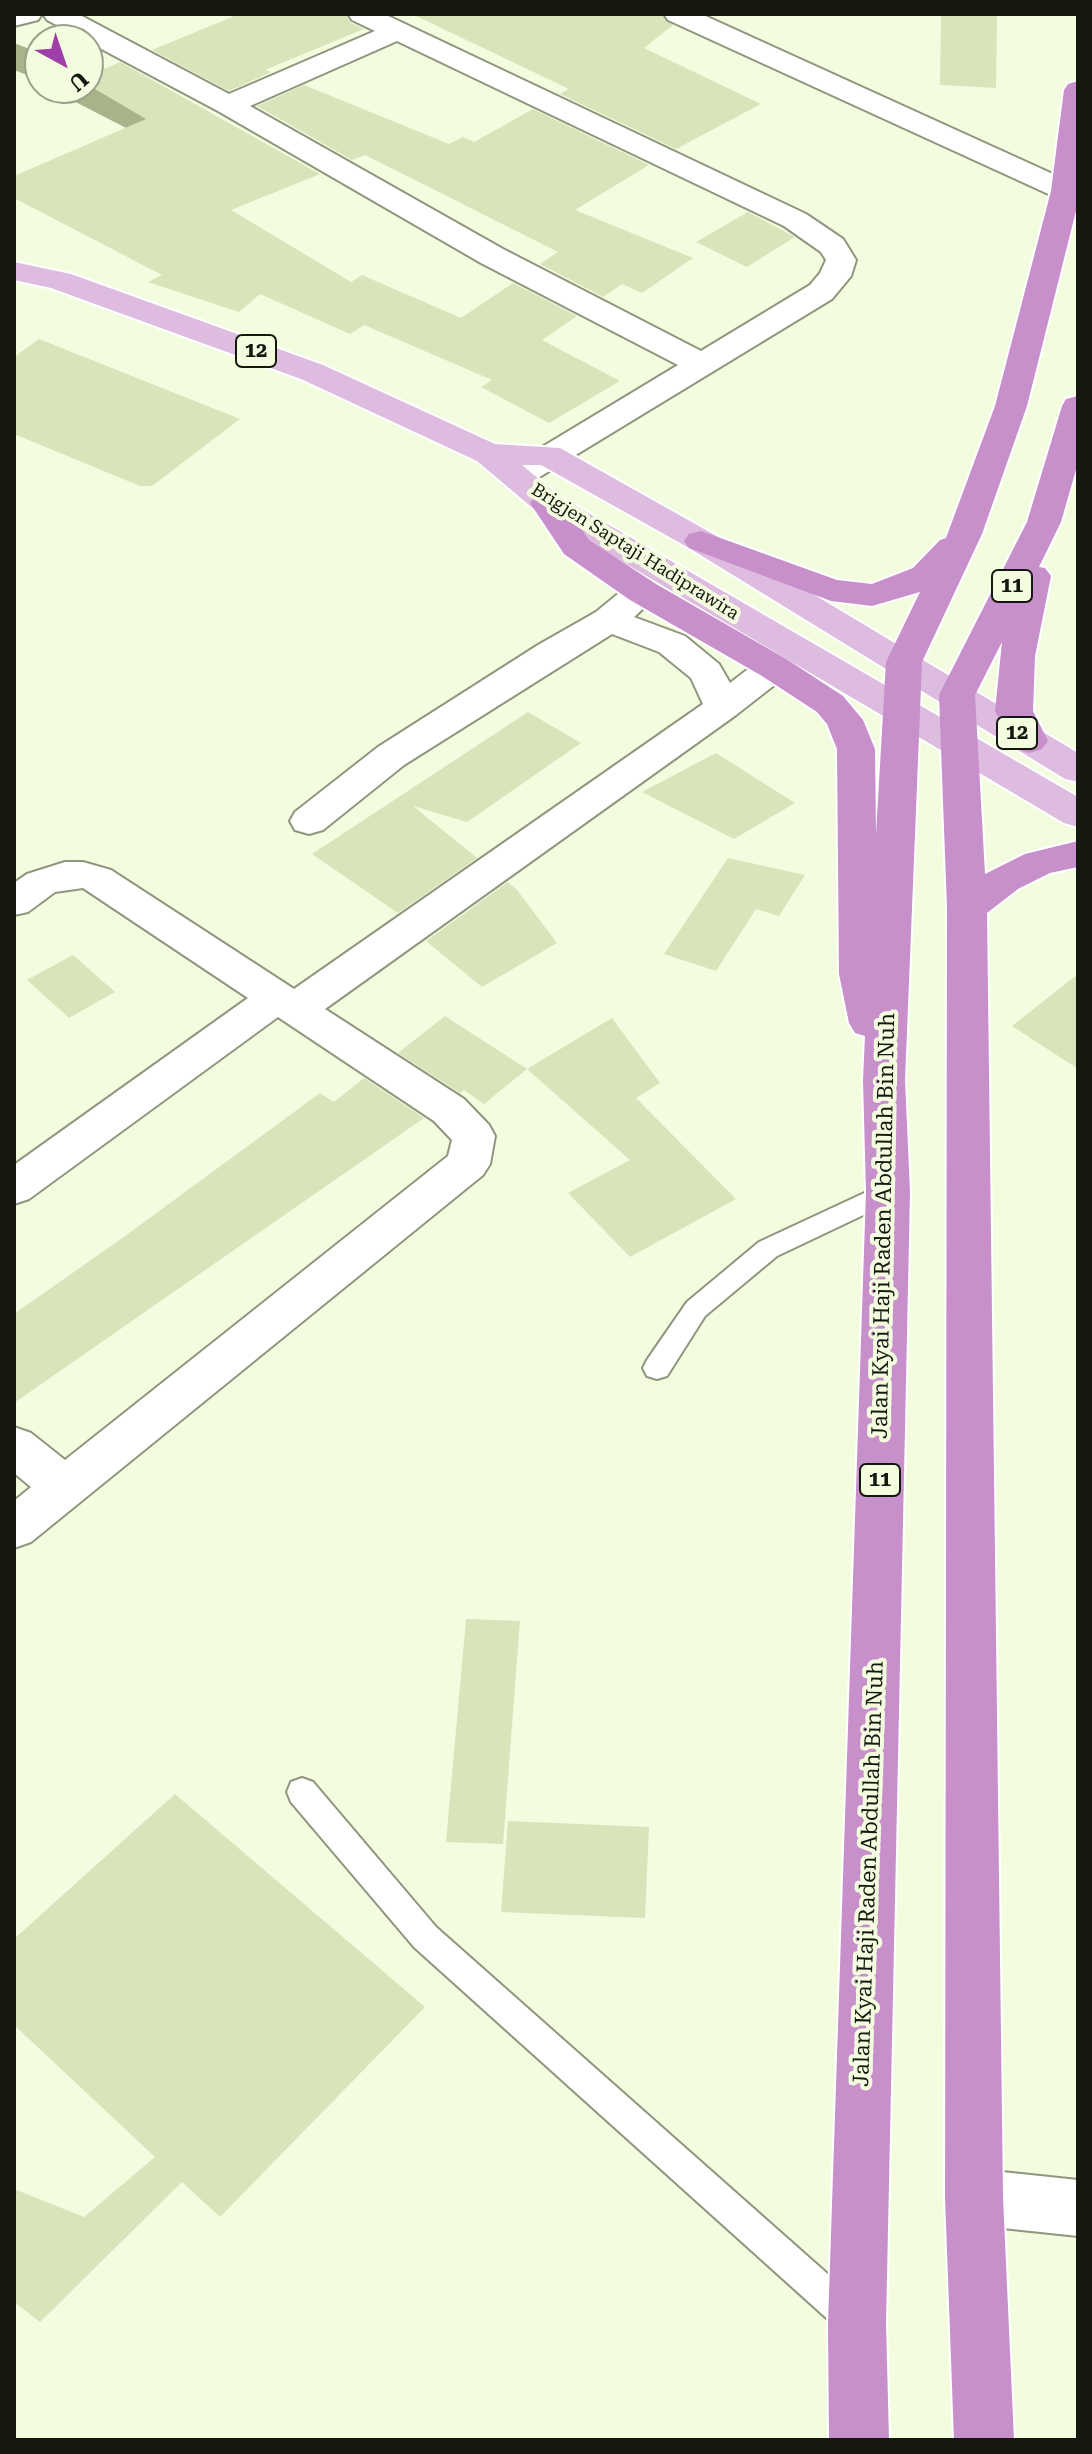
<!DOCTYPE html>
<html>
<head>
<meta charset="utf-8">
<style>
	body { margin:0 }
	#map { position:relative; width:1092px; height:2454px; overflow:hidden; background:#f4fce0; font-family:"Roboto Serif",serif }
	canvas { display:block }
	.frame { position:absolute; inset:0; border:16px solid #15180e; pointer-events:none }
	.north { position:absolute; left:24px; top:24px; width:80px; height:80px; box-sizing:border-box; background:#f4fce0; border:2px solid #9ba18c; border-radius:50%; rotate:140deg; font-size:22px; font-weight:700; line-height:32px; text-align:center; color:#15180e }
	.north::after { content:''; display:block; margin:auto; width:28px; height:36px; background:#9e3fa7; clip-path:polygon(50% 0,100% 100%,50% 72%,0 100%) }
</style>
</head>
<body>
<div id="map">
<canvas width="1092" height="2454"></canvas>
<div class="frame"></div>
<div class="north">U</div>
</div>
<script>
const ctx = document.querySelector('canvas').getContext('2d');
ctx.lineJoin = 'round';
const toPath = rows => new Path2D(rows.map(r => 'M' + r).join(''));
function paint(path, color) { ctx.fillStyle = color; ctx.fill(path, 'evenodd'); }
function strokePath(path, color, width, dash) { ctx.strokeStyle = color; ctx.lineWidth = width; ctx.lineCap = dash ? 'butt' : 'round'; ctx.setLineDash(dash || []); ctx.stroke(path); }
function write(font, color, halo, rows, align = 'center') {
  ctx.font = font + ' "Roboto Serif",serif'; ctx.lineWidth = 8; ctx.setLineDash([]); ctx.textBaseline = 'middle'; ctx.strokeStyle = halo; ctx.fillStyle = color; for (const [text, x, y, turn = 0] of rows) {
    ctx.save(); ctx.translate(x, y); ctx.rotate((+turn || 0) * Math.PI / 180); ctx.textAlign = isNaN(turn) ? turn : align; if (halo) ctx.strokeText(text, 0, 0); ctx.fillText(text, 0, 0); ctx.restore();
  }
}
paint(toPath([
	[14,43,40,53,40,80,14,70,14,43],
	[88,79,158,114,164,122,158,130,144,134,130,130,64,96,59,88,88,88,88,79]
]), '#a8b38a');
paint(toPath([
	[239,14,345,14,351,23,364,29,265,70,271,72,229,91,152,50],
	[412,14,661,14,673,25,644,48,761,104,676,149,560,94,569,89],
	[941,14,997,14,996,88,940,85],
	[120,62,320,174,231,210,351,282,362,275,461,318,513,283,577,316,542,340,620,381,549,423,481,387,492,380,364,325,350,334,260,294,239,312,148,282,162,275,14,198,14,176,146,119,88,85,88,76],
	[304,85,449,144,463,137,474,142,533,109,649,165,575,210,693,258,642,293,622,284,603,297,540,264,558,252,365,155,352,160,257,106],
	[748,212,795,237,747,267,696,242],
	[39,339,240,419,152,486,140,486,14,434,14,357],
	[528,712,581,743,467,822,413,806,477,858,398,913,312,854],
	[716,753,795,803,734,839,642,792],
	[728,858,805,875,779,916,756,909,716,971,664,954],
	[508,882,517,890,557,943,482,987,426,941],
	[73,955,115,992,69,1018,27,980],
	[1078,974,1078,1069,1012,1026],
	[445,1016,527,1069,484,1104,464,1090,460,1093,398,1053],
	[612,1018,660,1083,636,1098,736,1199,630,1257,568,1193,630,1160,527,1069],
	[364,1078,424,1118,14,1403,14,1314,121,1239,320,1093,334,1102],
	[466,1619,520,1621,503,1844,446,1842],
	[175,1794,425,2007,220,2217,182,2182,40,2322,14,2302,14,2189,84,2217,155,2157,14,2025,14,1939],
	[508,1821,649,1827,645,1918,501,1912]
]), '#d8e4ba');
const lane = toPath([
	[888,1182,897,1185,901,1192,897,1199,777,1256,705,1316,667,1376,657,1379,647,1376,643,1368,647,1360,687,1302,759,1242,888,1182],
	[302,1778,313,1782,436,1927,866,2308,871,2320,866,2332,854,2337,842,2332,414,1947,291,1802,287,1792,291,1782,302,1778]
]);
const street = toPath([
	[14,14,42,14,38,20,14,26,14,14],
	[43,14,78,14,229,94,375,31,352,20,348,14,384,14,806,214,843,239,856,260,851,276,832,299,528,484,516,487,504,484,499,477,504,470,678,365,481,263,218,111,47,20,43,14],
	[397,41,784,226,821,252,826,260,820,273,810,285,701,351,503,249,250,106,397,41],
	[664,14,701,14,1077,185,1078,195,1066,200,1055,197,668,20,664,14],
	[643,581,656,584,661,592,634,617,685,636,719,664,730,683,783,642,796,639,809,642,814,650,809,658,736,715,325,1009,464,1099,489,1125,495,1136,490,1164,483,1175,31,1542,14,1548,14,1501,31,1487,14,1473,14,1427,31,1433,65,1460,448,1156,452,1140,434,1121,278,1017,29,1199,14,1204,14,1165,248,998,83,888,55,892,28,912,14,915,14,883,27,874,65,862,83,862,111,870,294,989,703,704,691,678,659,652,612,634,404,765,323,830,309,834,295,830,290,821,295,812,378,747,538,645,596,612,630,584,643,581],
	[974,2169,1078,2180,1078,2236,974,2225,954,2217,945,2197,954,2177,974,2169]
]);
const primary = toPath([
	[14,262,71,274,323,365,495,444,560,448,713,534,1078,753,1078,782,1065,779,689,548,541,465,522,465,559,496,1078,797,1078,827,1064,823,535,510,477,461,301,379,51,288,14,280,14,262]
]);
const highway = toPath([
	[1078,81,1078,203,1027,406,982,534,922,662,905,1080,910,1192,886,2323,889,2440,829,2440,828,2323,866,1192,863,1080,865,1036,855,1033,849,1023,839,974,837,749,827,724,817,712,762,676,630,600,564,554,530,503,535,496,547,493,559,496,589,540,656,584,788,660,843,696,863,720,875,749,876,834,886,662,920,592,872,606,831,601,689,548,684,541,689,534,701,531,837,580,872,584,913,568,940,540,946,538,995,406,1051,191,1064,90,1068,84,1078,81],
	[1078,396,1078,463,1061,522,1039,567,1045,568,1051,576,1035,656,1033,711,1048,741,1042,749,1029,753,1016,749,995,711,1002,642,975,695,985,874,1025,854,1078,841,1078,867,1050,873,1018,889,987,913,1003,2197,1014,2440,954,2440,945,2197,947,908,939,695,1027,522,1062,406,1066,399,1078,396]
]);
strokePath(lane, '#8f967d', 4);
strokePath(street, '#8f967d', 4);
strokePath(primary, '#fff', 4);
strokePath(highway, '#fff', 4);
paint(lane, '#fff');
paint(street, '#fff');
paint(primary, '#ddbce0');
paint(highway, '#c790cb');
write('18px', '#15180e', '#f4fce0', [
	["Brigjen Saptaji Hadiprawira",635,552,32]
]);
for (const [x, y, w] of [
	[256,351,40],
	[1012,586,40],
	[1017,733,40],
	[880,1480,40]
]) { const box = new Path2D(); box.roundRect(x - w / 2, y - 16, w, 32, 6); ctx.fillStyle = '#f4fce0'; ctx.fill(box); strokePath(box, '#15180e', 2); }
write('bold 20px', '#15180e', null, [
	["12",256,351],
	["11",1012,586],
	["12",1017,733],
	["11",880,1480]
]);
write('22px', '#15180e', '#f4fce0', [
	["Jalan Kyai Haji Raden Abdullah Bin Nuh",884,1226,-89],
	["Jalan Kyai Haji Raden Abdullah Bin Nuh",869,1874,-88]
]);
</script>
</body>
</html>
